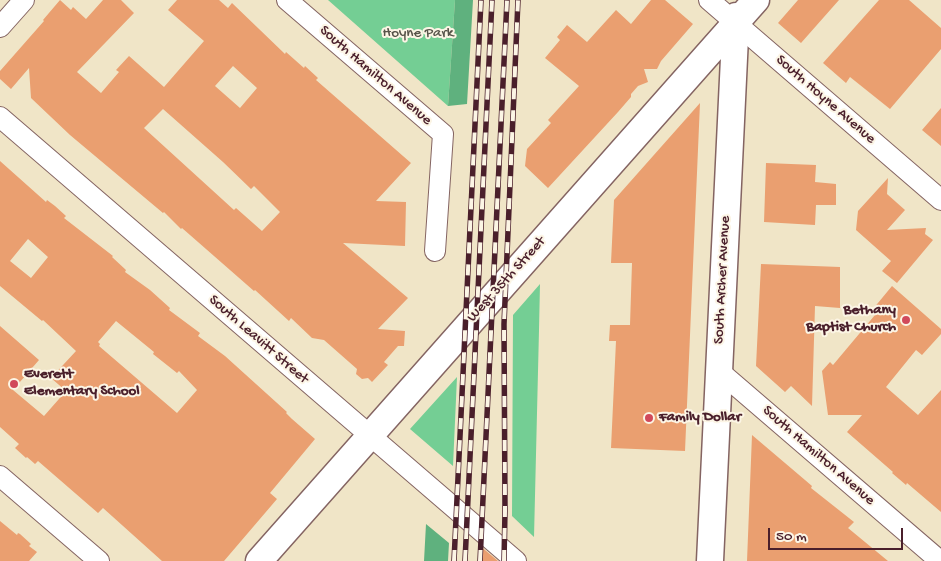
<!DOCTYPE html>
<html>
<head>
<meta charset="utf-8">
<style>
	body { margin:0 }
	#map { position:relative; width:941px; height:561px; overflow:hidden; background:#f0e5c7; font-family:"Gochi Hand",sans-serif }
	canvas { display:block }
	.scale { position:absolute; left:768px; top:528px; width:135px; height:22px; box-sizing:border-box; border:2px solid #4a1f2b; border-top:0; padding-left:6px; font-size:15px; line-height:18px; white-space:nowrap; color:#4a1f2b; -webkit-text-stroke:4px #fcf5e5; paint-order:stroke }
</style>
</head>
<body>
<div id="map">
<canvas width="941" height="561"></canvas>
<div class="scale">50 m</div>
</div>
<script>
const ctx = document.querySelector('canvas').getContext('2d');
ctx.lineJoin = 'round';
function paint(path, color) { ctx.fillStyle = color; ctx.fill(path, 'evenodd'); }
const toPath = rows => new Path2D(rows.map(r => 'M' + r).join(''));
function strokePath(path, color, width, dash) { ctx.strokeStyle = color; ctx.lineWidth = width; ctx.lineCap = dash ? 'butt' : 'round'; ctx.setLineDash(dash || []); ctx.stroke(path); }
function write(font, color, halo, rows, align = 'center') {
  ctx.font = font + ' "Gochi Hand",sans-serif'; ctx.lineWidth = 4; ctx.setLineDash([]); ctx.textBaseline = 'middle'; ctx.strokeStyle = halo; ctx.fillStyle = color; for (const [text, x, y, turn = 0] of rows) {
    ctx.save(); ctx.translate(x, y); ctx.rotate((+turn || 0) * Math.PI / 180); ctx.textAlign = isNaN(turn) ? turn : align; if (halo) ctx.strokeText(text, 0, 0); ctx.fillText(text, 0, 0); ctx.restore();
  }
}
paint(toPath([
	[328,0,455,0,448,106],
	[540,284,539,330,534,537,512,516,513,315],
	[457,377,453,466,410,429]
]), '#74ce94');
paint(toPath([
	[455,0,473,0,467,104,448,106],
	[426,524,449,543,448,561,424,561]
]), '#5fb17e');
paint(toPath([
	[60,0,71,10,73,7,86,19,103,0,121,0,134,13,77,72,101,93,119,72,116,70,129,56,164,87,204,41,168,10,177,0,219,0,228,8,232,3,285,54,286,52,304,68,305,66,318,78,316,80,411,163,376,201,406,202,405,246,343,243,408,298,378,329,405,331,404,346,398,346,384,362,388,365,372,382,368,378,362,379,356,374,357,369,324,340,312,338,291,318,289,321,255,290,254,291,182,228,181,229,164,212,163,213,70,135,31,98,29,68,11,89,0,79,0,71,44,21,43,20],
	[233,66,257,88,240,108,215,86],
	[163,109,223,162,251,189,254,186,280,212,262,231,236,208,234,210,144,128],
	[651,0,665,0,693,24,661,61,657,69,644,69,648,82,638,86,631,94,631,97,618,112,548,188,525,166,527,149,551,123,548,120,579,86,545,58,560,40,557,37,567,25,587,42,616,10,631,24],
	[798,0,839,0,801,43,778,23],
	[879,0,909,0,941,28,941,49,890,109,850,77,846,83,823,63],
	[700,103,685,451,611,448,616,341,609,341,610,325,630,325,632,263,611,263,614,200],
	[941,108,941,146,922,130],
	[0,161,46,202,47,200,55,206,66,216,64,218,113,256,112,257,126,270,125,272,150,290,170,308,169,310,200,333,198,336,225,356,287,412,286,413,292,419,315,439,270,493,277,499,224,561,162,561,103,508,98,513,38,461,35,464,27,457,26,458,15,448,19,444,0,427,0,326,39,360,13,390,44,416,66,391,51,378,76,351,43,320,42,321,0,286],
	[28,239,48,257,31,278,10,261],
	[116,321,154,352,153,354,177,373,179,371,197,390,177,413,99,346,100,344,98,342],
	[766,163,816,165,815,182,836,184,836,205,816,205,815,225,764,222],
	[888,178,887,194,905,210,887,230,926,228,925,234,933,240,897,283,882,271,891,261,856,230,858,211],
	[761,264,840,267,840,308,815,306,812,406,791,386,785,392,756,366],
	[892,286,941,329,941,334,922,355,916,350,886,387,918,415,941,390,941,512,907,483,906,485,892,473,893,472,847,432,862,415,828,415,822,371,830,362,833,365,880,309,873,309],
	[752,435,805,480,812,486,811,488,854,522,848,528,888,561,747,561],
	[0,521,17,535,18,533,20,534,31,544,29,546,37,552,29,561,0,561],
	[479,545,498,561,478,561]
]), '#ea9f70');
const minor = toPath([
	[287,0,443,134,435,251],
	[709,0,941,200],
	[0,27,24,0],
	[0,117,516,561],
	[719,371,940,561],
	[0,476,99,561]
]);
const major = toPath([
	[259,561,756,0],
	[710,561,736,16]
]);
strokePath(minor, '#846462', 22);
strokePath(major, '#846462', 29);
strokePath(minor, '#fff', 20);
strokePath(major, '#fff', 26);
const rail = toPath([
	[454,561,481,0],
	[465,561,492,0],
	[480,561,507,0],
	[504,561,505,511,504,324,518,0]
]);
strokePath(rail, '#4a1f2b', 5.5);
strokePath(rail, '#fcf5e5', 4, [11]);
for (const [x, y, r, color] of [
	[906,320,5,"#d1495b"],
	[14,384,5,"#d1495b"],
	[649,418,5,"#d1495b"]
]) { const dot = new Path2D(); dot.arc(x, y, r, 0, 2 * Math.PI); ctx.fillStyle = color; ctx.fill(dot); strokePath(dot, '#fcf5e5', 2); }
write('15px', '#57544a', '#fcf5e5', [
	["Hoyne Park",418,34]
]);
write('15px', '#4a1f2b', '#fcf5e5', [
	["South Hamilton Avenue",375,76,41],
	["South Hoyne Avenue",825,100,41],
	["West 35th Street",507,280,-48],
	["South Archer Avenue",723,280,-87],
	["South Leavitt Street",258,340,41],
	["South Hamilton Avenue",818,456,41]
]);
write('bold 15px', '#4a1f2b', '#fcf5e5', [
	["Bethany",896,311,"right"],
	["Baptist Church",896,328,"right"],
	["Everett",24,375],
	["Elementary School",24,392],
	["Family Dollar",659,418]
], 'left');
</script>
</body>
</html>
